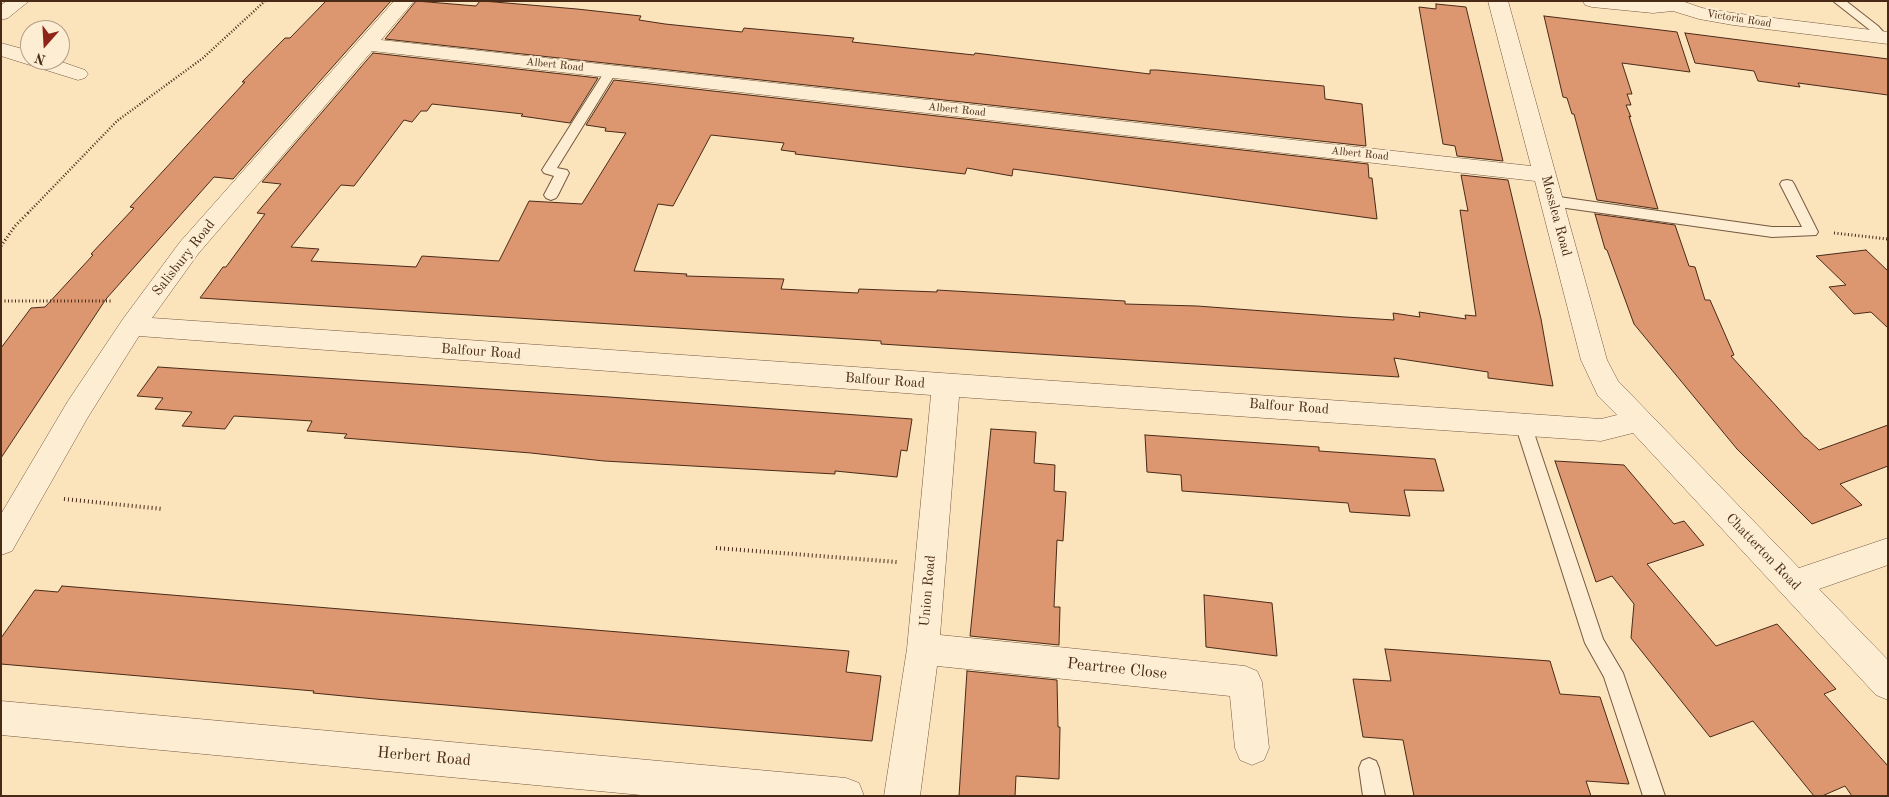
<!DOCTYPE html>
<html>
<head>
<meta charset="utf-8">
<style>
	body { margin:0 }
	#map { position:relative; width:1889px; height:797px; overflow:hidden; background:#fbe3bc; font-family:"Old Standard TT",serif }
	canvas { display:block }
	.frame { position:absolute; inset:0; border:2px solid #492a17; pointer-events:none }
	.north { position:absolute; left:20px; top:20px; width:50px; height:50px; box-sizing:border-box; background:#fcedd3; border:1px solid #b49f88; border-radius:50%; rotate:199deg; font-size:14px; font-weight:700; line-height:20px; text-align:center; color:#492a17 }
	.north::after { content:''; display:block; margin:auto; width:18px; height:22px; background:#8f2418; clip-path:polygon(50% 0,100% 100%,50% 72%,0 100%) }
</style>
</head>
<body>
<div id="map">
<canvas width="1889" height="797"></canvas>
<div class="frame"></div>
<div class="north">N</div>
</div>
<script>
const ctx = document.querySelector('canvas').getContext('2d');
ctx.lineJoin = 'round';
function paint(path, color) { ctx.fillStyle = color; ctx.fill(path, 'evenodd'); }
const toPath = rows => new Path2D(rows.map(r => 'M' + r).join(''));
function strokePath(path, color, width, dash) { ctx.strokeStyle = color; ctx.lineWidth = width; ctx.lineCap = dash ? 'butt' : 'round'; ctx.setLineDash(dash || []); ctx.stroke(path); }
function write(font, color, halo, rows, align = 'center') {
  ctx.font = font + ' "Old Standard TT",serif'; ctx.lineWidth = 4.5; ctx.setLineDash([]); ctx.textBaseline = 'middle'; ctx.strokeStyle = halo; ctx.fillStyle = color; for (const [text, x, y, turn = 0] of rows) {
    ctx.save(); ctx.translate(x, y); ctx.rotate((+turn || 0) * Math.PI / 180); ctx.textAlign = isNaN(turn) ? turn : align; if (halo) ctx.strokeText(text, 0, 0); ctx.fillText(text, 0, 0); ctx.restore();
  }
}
const building = toPath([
	[326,1,391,1,233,179,214,177,106,299,1,458,1,348,31,308,45,307,93,255,91,254,134,208,130,207,245,82,242,82,285,38,290,38,326,1],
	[416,1,476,6,480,1,483,1,577,9,641,16,639,20,665,24,742,32,744,28,854,38,852,42,974,55,975,53,1150,74,1150,70,1157,70,1324,86,1325,99,1362,104,1366,146,385,39,416,1],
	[1436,4,1466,7,1503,161,1457,156,1455,146,1443,144,1419,7,1436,9,1436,4],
	[1544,16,1677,32,1690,72,1622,63,1632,94,1627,94,1631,105,1626,105,1631,117,1629,116,1658,209,1597,200,1574,114,1572,114,1567,98,1563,97,1544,16],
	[1685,33,1888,59,1888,95,1798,83,1800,87,1758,81,1754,71,1695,63,1685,33],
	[373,53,598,78,570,123,521,116,523,114,432,104,427,111,421,111,412,122,404,120,354,186,341,185,291,247,319,249,311,261,416,267,422,256,499,261,529,201,582,204,626,133,605,131,606,128,586,125,614,80,1368,164,1369,178,1372,178,1377,219,1013,169,1012,176,967,168,965,174,795,154,796,152,781,150,784,143,711,135,673,206,658,204,634,271,687,274,686,276,784,279,781,289,858,293,859,289,937,292,937,290,1125,301,1125,304,1197,306,1345,317,1394,320,1393,313,1420,317,1419,312,1466,319,1465,315,1476,316,1460,210,1468,211,1461,175,1508,180,1541,319,1553,386,1488,378,1488,372,1394,358,1399,377,881,344,881,341,850,339,200,298,223,267,226,267,265,214,257,213,281,184,262,182,373,53],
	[1595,214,1675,225,1689,266,1695,267,1705,300,1710,300,1734,355,1731,356,1805,438,1806,438,1819,450,1888,425,1888,466,1840,484,1862,505,1812,524,1737,449,1634,324,1607,250,1605,249,1595,214],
	[1866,250,1888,271,1888,328,1871,312,1854,314,1829,287,1846,285,1816,256,1866,250],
	[158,367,609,397,912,419,907,451,901,450,897,477,835,471,835,474,604,461,531,453,344,438,347,434,307,431,312,421,234,416,225,429,182,426,192,412,155,409,163,398,137,396,158,367],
	[991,429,1036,432,1034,463,1055,465,1054,491,1066,492,1063,541,1057,540,1054,607,1060,607,1059,645,970,636,991,429],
	[1145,435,1319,447,1319,451,1435,459,1444,491,1404,490,1410,516,1350,512,1348,503,1182,491,1181,475,1147,472,1145,435],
	[1555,461,1624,465,1674,524,1684,521,1704,545,1647,564,1716,646,1777,624,1836,689,1824,694,1888,766,1888,796,1852,796,1845,786,1822,796,1814,796,1753,721,1710,737,1631,638,1634,604,1612,576,1596,582,1555,461],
	[62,586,849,651,846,672,881,676,872,741,375,699,313,693,314,691,1,664,1,638,35,590,58,592,62,586],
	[1204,595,1272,603,1277,656,1206,647,1204,595],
	[1385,649,1550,661,1560,694,1600,697,1629,784,1586,781,1591,796,1414,796,1403,740,1363,737,1353,679,1391,681,1385,649],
	[967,671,1057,680,1058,727,1060,727,1059,779,1016,776,1015,796,959,796,967,671]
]);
paint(building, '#dd9770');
strokePath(building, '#492a17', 1);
const service = toPath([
	[1833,1,1846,1,1878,26,1888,37,1882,41,1878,39,1870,30,1833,1],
	[611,67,617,71,557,168,567,170,569,173,558,195,556,198,551,200,546,198,544,195,554,176,544,173,542,170,605,71,611,67],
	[1787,180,1792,181,1794,184,1818,232,1816,235,1772,237,1552,206,1547,204,1545,201,1547,198,1552,196,1772,227,1802,227,1780,184,1782,181,1787,180],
	[1523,417,1529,419,1531,424,1603,639,1623,673,1665,796,1643,796,1604,677,1585,643,1515,424,1517,419,1523,417],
	[1369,758,1376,761,1379,768,1385,796,1363,796,1359,768,1362,761,1369,758]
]);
const minor = toPath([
	[7,1,29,1,8,18,1,20,1,5,7,1],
	[394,1,414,1,381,40,1531,166,1488,1,1508,1,1607,360,1618,381,1799,568,1888,538,1888,565,1819,589,1888,660,1888,700,1876,695,1633,433,1601,441,959,397,940,635,1245,666,1257,671,1262,682,1269,748,1264,760,1252,765,1240,760,1235,748,1230,696,937,666,920,796,884,796,907,649,931,395,139,336,88,417,12,551,1,555,1,514,68,401,123,319,180,242,394,1],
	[372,51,1535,181,1581,360,1598,396,1617,415,1601,419,152,318,198,254,372,51],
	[1583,1,1682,1,1702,8,1733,13,1888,32,1888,44,1733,25,1699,19,1673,11,1653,13,1592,7,1585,5,1583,1],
	[1,43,30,51,30,60,56,60,85,70,88,74,85,78,78,80,1,56,1,43],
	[1,701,846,778,859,783,864,796,652,796,1,735,1,701]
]);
strokePath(service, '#765840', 2);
strokePath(minor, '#765840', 1);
strokePath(toPath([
	[28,213,117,121,203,58,265,1]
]), '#492a17', 2.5, [1, 2]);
strokePath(toPath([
	[1834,233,1888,239],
	[1,246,15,226,29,212],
	[1,301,112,301]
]), '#492a17', 3, [1, 2.5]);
strokePath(toPath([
	[64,499,163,509],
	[716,548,897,562]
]), '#492a17', 4, [1, 3]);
paint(service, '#fcedd3');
paint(minor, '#fcedd3');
write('11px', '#492a17', '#fcedd3', [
	["Victoria Road",1739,19,9],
	["Albert Road",555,65,6],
	["Albert Road",957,110,6],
	["Albert Road",1360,154,6]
]);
write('14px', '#492a17', '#fcedd3', [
	["Mosslea Road",1556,216,75],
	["Salisbury Road",184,258,-52],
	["Balfour Road",481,352,4],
	["Balfour Road",885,381,4],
	["Balfour Road",1289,407,4],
	["Chatterton Road",1763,552,46],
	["Union Road",928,591,-85]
]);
write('16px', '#492a17', '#fcedd3', [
	["Peartree Close",1117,669,6],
	["Herbert Road",424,757,5]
]);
</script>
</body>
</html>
